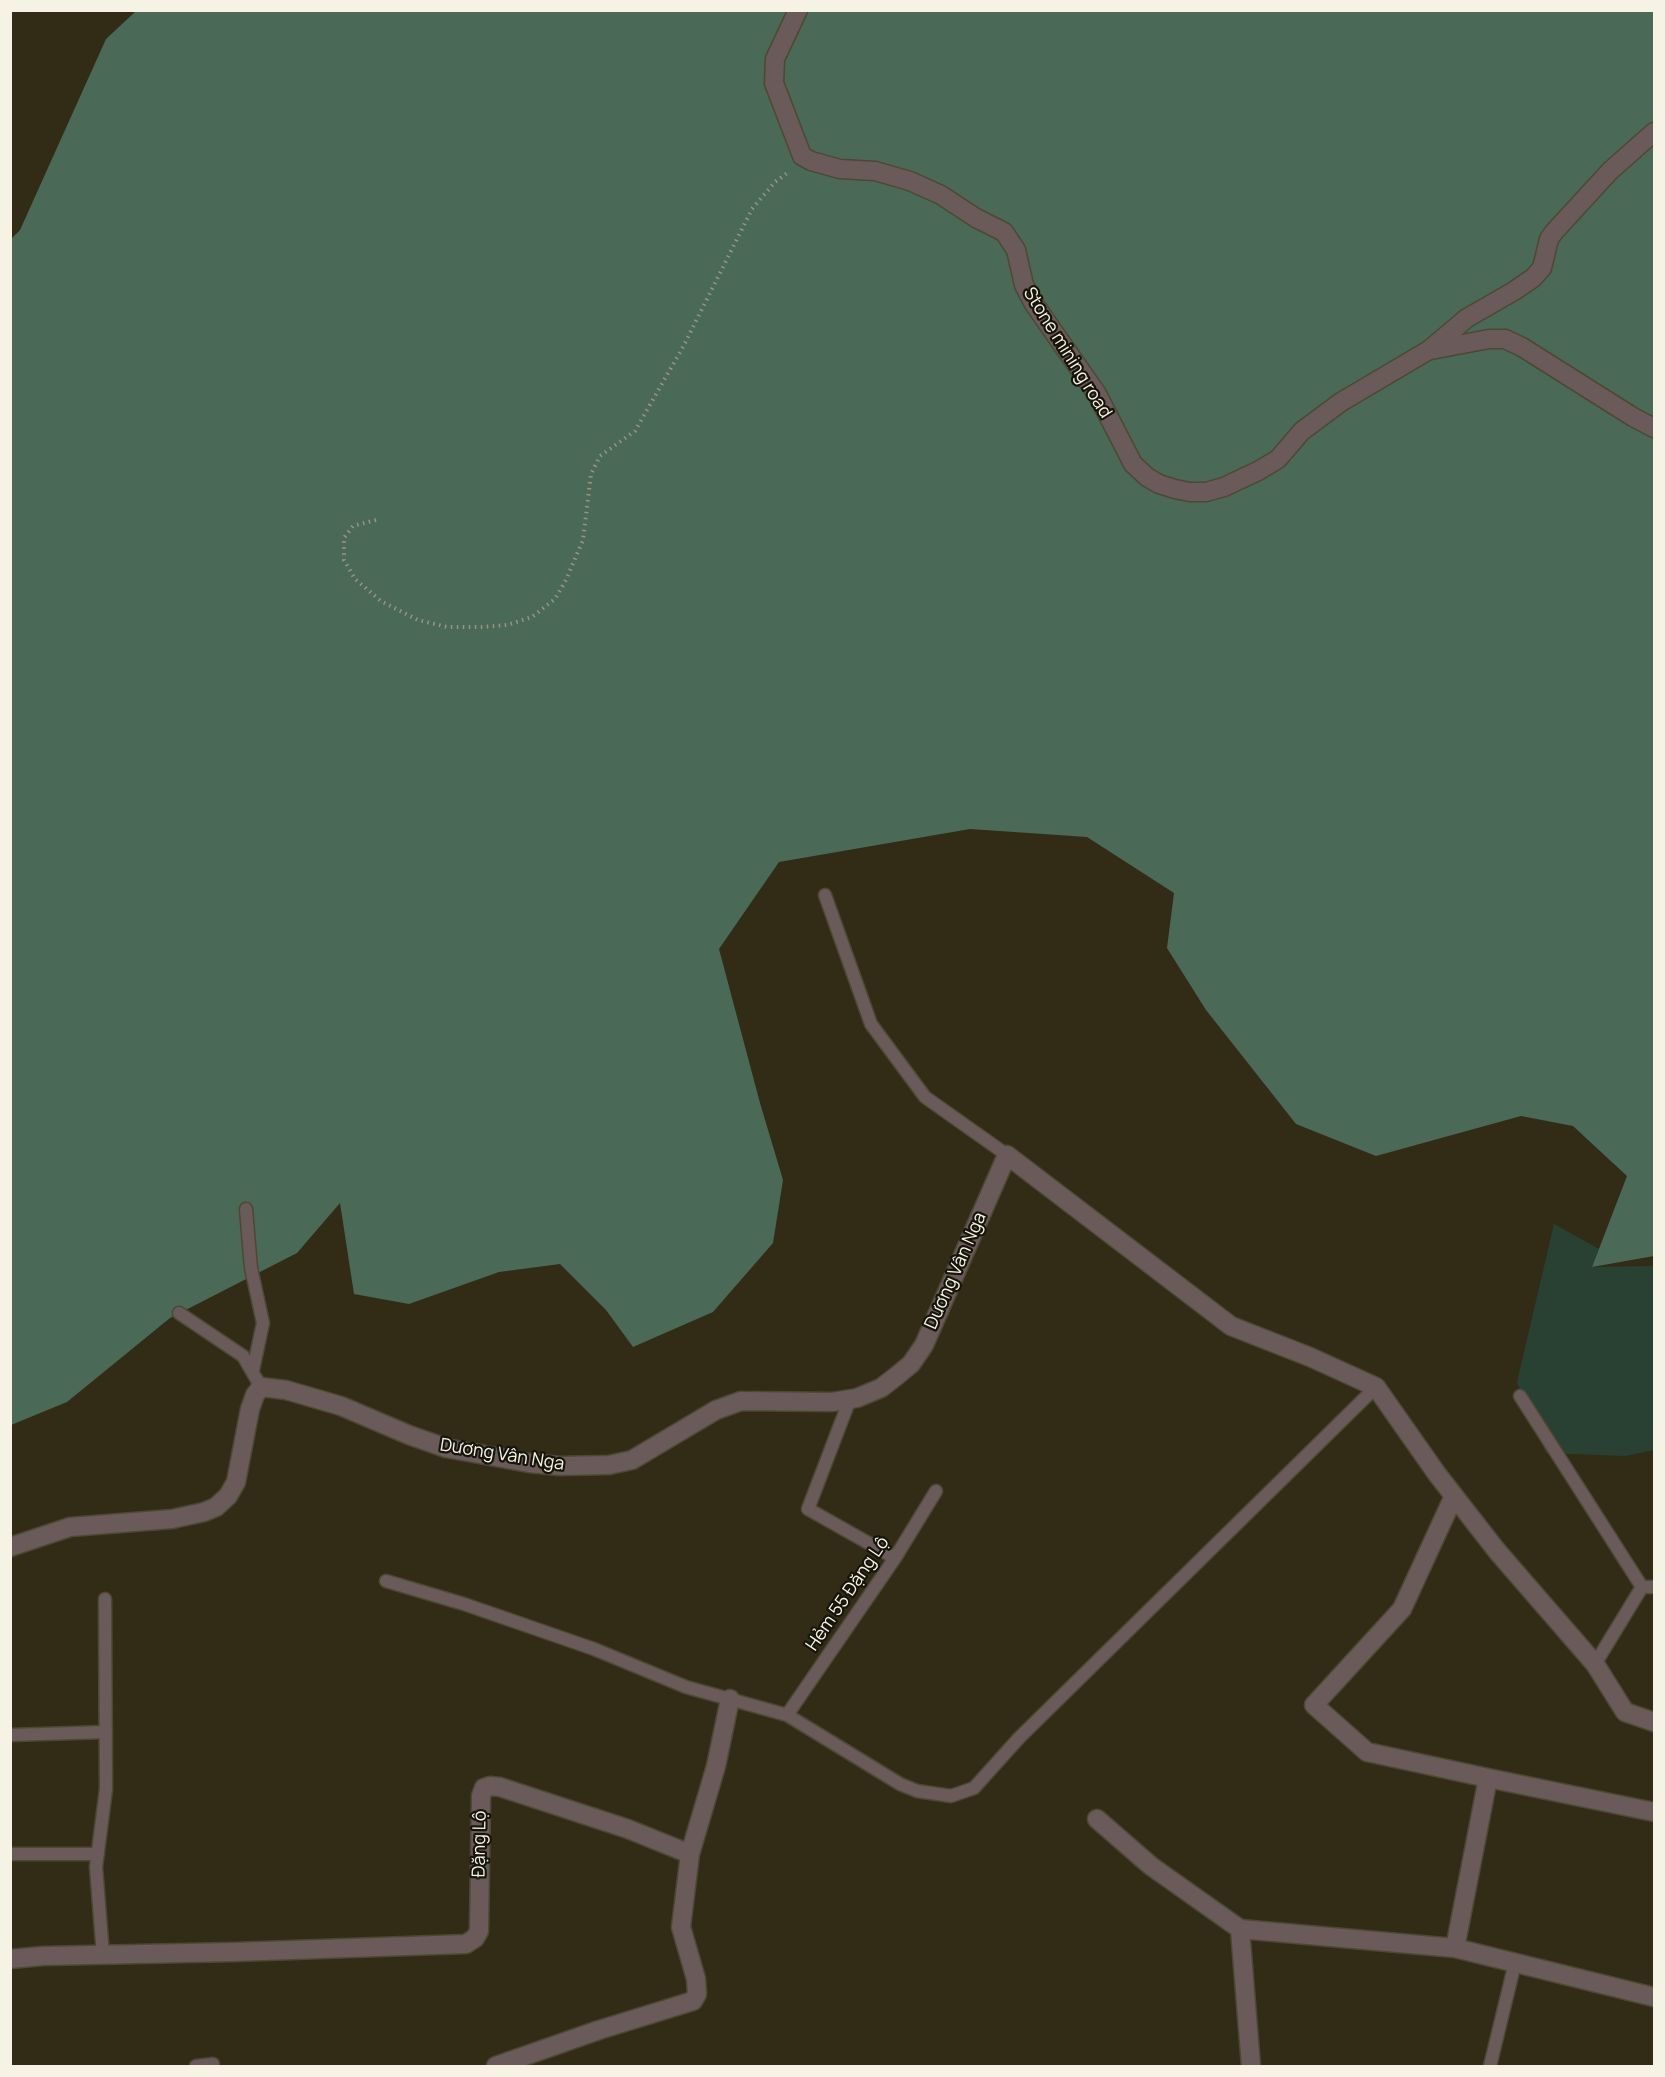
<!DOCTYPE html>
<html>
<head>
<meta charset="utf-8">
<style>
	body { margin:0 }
	#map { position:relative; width:1665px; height:2077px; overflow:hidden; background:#322c16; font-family:Manrope,sans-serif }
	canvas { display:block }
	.frame { position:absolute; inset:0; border:12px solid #f6f2e4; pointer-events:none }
</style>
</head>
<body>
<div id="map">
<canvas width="1665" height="2077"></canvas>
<div class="frame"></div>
</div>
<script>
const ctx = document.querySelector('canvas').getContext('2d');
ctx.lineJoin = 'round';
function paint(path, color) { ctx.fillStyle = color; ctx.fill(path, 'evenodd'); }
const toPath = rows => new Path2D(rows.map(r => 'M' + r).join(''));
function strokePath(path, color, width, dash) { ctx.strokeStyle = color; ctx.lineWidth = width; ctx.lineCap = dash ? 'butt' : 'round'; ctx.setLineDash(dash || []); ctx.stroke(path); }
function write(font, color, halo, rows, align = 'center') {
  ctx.font = font + ' Manrope,sans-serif'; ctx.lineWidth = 4.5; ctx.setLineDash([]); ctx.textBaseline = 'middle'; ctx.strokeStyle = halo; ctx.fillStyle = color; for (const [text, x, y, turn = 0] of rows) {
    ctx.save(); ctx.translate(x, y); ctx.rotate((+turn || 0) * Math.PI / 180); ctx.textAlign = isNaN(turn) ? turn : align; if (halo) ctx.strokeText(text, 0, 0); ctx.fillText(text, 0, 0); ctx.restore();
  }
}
paint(toPath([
	[1554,1224,1599,1249,1592,1267,1654,1266,1654,1450,1625,1456,1546,1453,1517,1382]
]), '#294133');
paint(toPath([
	[136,11,1654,11,1654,1256,1592,1267,1627,1176,1573,1126,1521,1116,1376,1156,1296,1124,1206,1010,1167,948,1174,893,1087,837,970,829,779,862,719,949,760,1103,783,1180,773,1243,713,1312,633,1347,606,1310,560,1264,499,1272,409,1304,354,1294,340,1203,297,1253,170,1318,67,1402,11,1425,11,239,20,230,106,39]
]), '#4b6957');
const service = toPath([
	[825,895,871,1024,925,1097,1007,1155],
	[246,1209,251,1268,263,1323,253,1370],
	[179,1313,243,1356,261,1387],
	[1520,1396,1642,1587,1654,1587],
	[850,1399,808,1509,895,1558],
	[386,1581,464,1604,594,1649,686,1687,787,1715,900,1784,917,1791,951,1796,974,1788,1019,1738,1376,1387],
	[1595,1664,1642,1587],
	[787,1715,895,1558,936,1491],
	[10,1735,106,1732],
	[10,1854,98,1854],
	[103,1955,96,1867,106,1789,105,1599],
	[196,2066,213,2064],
	[1490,2066,1515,1963]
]);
const minor = toPath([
	[798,10,775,59,774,83,802,156,811,161,840,169,875,171,910,181,941,195,976,218,1004,232,1016,250,1024,285,1034,304,1097,394,1133,464,1147,477,1159,484,1175,489,1190,492,1206,492,1224,487,1258,471,1278,459,1302,431,1341,402,1429,350,1467,318,1514,291,1533,278,1542,268,1549,239,1554,232,1610,171,1654,132],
	[1431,350,1489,339,1505,339,1522,347,1633,417,1654,428],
	[1454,1496,1402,1609,1314,1705,1367,1752,1488,1778],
	[10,1547,70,1527,172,1519,204,1512,216,1507,228,1496,236,1482,250,1409,255,1395,261,1387,286,1390,341,1406,409,1435,446,1448,529,1463,560,1466,609,1465,632,1460,716,1410,741,1401,832,1402,857,1398,881,1388,894,1378,911,1364,924,1345,1007,1155,1231,1326,1310,1357,1376,1387,1437,1474,1497,1551,1595,1664,1625,1712,1654,1722],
	[1097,1819,1151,1866,1240,1929],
	[690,1854,716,1766,730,1699],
	[1455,1948,1654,1997],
	[10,1959,43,1956,234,1952,466,1944,475,1938,479,1931,481,1796,484,1788,490,1786,500,1787,628,1829,690,1854,681,1927,696,1979,697,1994,693,2001,599,2030,496,2066],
	[1251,2066,1240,1929,1455,1948,1488,1778,1654,1812]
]);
strokePath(service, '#4d4833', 15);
strokePath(minor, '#4d4833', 21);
strokePath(toPath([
	[376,520,353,526,344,538,344,560,355,579,381,601,418,620,447,627,483,627,507,625,532,617,555,599,566,580,583,540,591,474,600,456,635,431,683,347,752,209,775,182,790,171]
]), '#999482', 4, [1.5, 4.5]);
strokePath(service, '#6a5a59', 12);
strokePath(minor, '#6a5a59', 18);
write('18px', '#f6f2e4', '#17150b', [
	["Stone mining road",1067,353,58],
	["Dương Vân Nga",956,1271,-66],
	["Dương Vân Nga",502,1455,9],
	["Hẻm 55 Đặng Lộ",848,1594,-56],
	["Đặng Lộ",480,1844,-89]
]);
</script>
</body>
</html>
